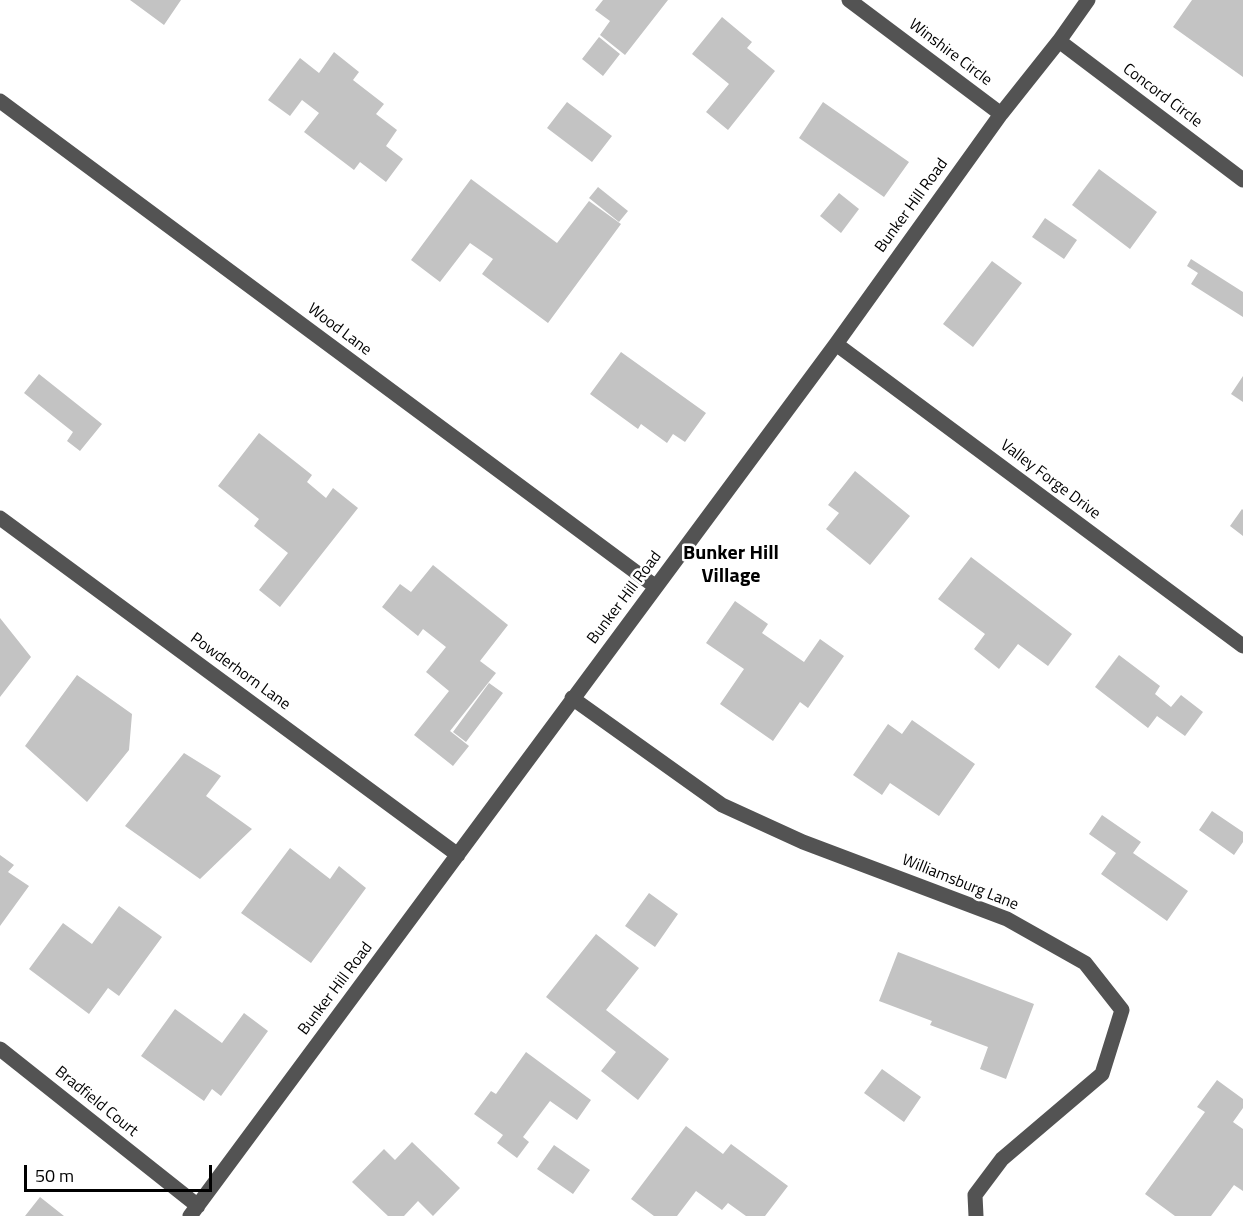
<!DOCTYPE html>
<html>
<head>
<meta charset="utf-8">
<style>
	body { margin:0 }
	#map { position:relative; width:1243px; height:1216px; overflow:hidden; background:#fff; font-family:"Titillium Web",sans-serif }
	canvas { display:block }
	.scale { position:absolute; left:24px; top:1165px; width:188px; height:27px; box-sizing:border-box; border:3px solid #000; border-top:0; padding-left:8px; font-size:18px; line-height:21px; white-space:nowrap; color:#000; -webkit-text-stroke:4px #fff; paint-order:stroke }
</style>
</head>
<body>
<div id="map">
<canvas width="1243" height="1216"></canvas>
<div class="scale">50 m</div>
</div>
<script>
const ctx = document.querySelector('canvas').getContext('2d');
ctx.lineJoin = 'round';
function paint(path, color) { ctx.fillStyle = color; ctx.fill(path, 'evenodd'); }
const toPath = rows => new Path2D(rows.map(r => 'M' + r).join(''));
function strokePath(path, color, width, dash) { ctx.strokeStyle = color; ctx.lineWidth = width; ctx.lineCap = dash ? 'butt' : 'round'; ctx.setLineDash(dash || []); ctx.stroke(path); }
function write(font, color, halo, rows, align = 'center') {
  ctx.font = font + ' "Titillium Web",sans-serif'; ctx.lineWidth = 5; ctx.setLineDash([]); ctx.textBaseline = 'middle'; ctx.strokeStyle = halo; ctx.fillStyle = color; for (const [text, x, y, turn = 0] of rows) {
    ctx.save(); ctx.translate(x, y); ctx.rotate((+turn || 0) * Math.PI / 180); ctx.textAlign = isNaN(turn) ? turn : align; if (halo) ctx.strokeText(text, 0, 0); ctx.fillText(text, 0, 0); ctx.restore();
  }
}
paint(toPath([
	[130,0,181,0,164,25],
	[603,0,668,0,625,55,600,35,610,21,595,10],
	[1192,0,1243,0,1243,77,1173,27],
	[722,17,752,42,747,48,775,71,728,130,706,112,729,84,692,54],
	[599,37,620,54,603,76,582,59],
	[334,52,359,72,353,80,384,104,376,114,397,130,386,146,403,159,386,182,360,162,354,170,304,132,319,113,302,100,290,116,268,100,300,58,319,73],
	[567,102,612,136,592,162,547,128],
	[823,102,909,162,884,197,799,138],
	[1099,169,1157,212,1130,249,1072,205],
	[471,179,557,243,589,201,621,224,548,323,482,274,493,259,470,243,440,282,411,260],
	[598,187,628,211,619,222,589,198],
	[839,193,859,209,841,233,820,216],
	[1045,218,1077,240,1064,259,1032,237],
	[1191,259,1243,292,1243,317,1191,284,1198,273,1187,266],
	[992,261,1022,283,973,347,943,324],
	[621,352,706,413,685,442,673,434,667,443,641,424,638,429,590,394],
	[39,374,102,424,80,451,67,441,73,432,24,393],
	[1243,376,1243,402,1231,394],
	[259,433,312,475,307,482,326,498,333,488,358,508,280,607,259,590,288,553,254,526,259,519,218,486],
	[855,471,910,516,870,565,826,529,839,513,828,505],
	[1242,509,1243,510,1243,536,1230,526],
	[971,557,1072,634,1048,666,1018,644,999,669,974,649,985,634,938,599],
	[433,565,508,625,480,661,496,673,450,731,469,746,453,766,414,735,449,691,426,672,446,647,423,629,418,636,382,607,400,584,411,592],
	[735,601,768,624,762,633,804,662,820,639,844,656,808,708,800,702,773,741,720,704,744,669,706,643],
	[0,618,31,657,0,697],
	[1119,655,1160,686,1155,694,1171,707,1181,695,1203,712,1185,736,1157,716,1148,728,1095,687],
	[77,675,132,714,129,750,87,802,25,746],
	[489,683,503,693,466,742,453,732],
	[912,720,975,764,939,816,890,783,882,795,853,775,888,724,902,734],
	[184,753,221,776,206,796,252,829,200,879,125,826],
	[1212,811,1243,832,1243,842,1234,855,1199,830],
	[1102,815,1141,842,1133,853,1188,891,1167,921,1101,874,1116,853,1089,834],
	[290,848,330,879,339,866,366,888,311,963,241,913],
	[0,855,14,865,8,872,29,886,0,926],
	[649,893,678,914,655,947,625,926],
	[119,906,162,937,119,996,108,988,89,1014,29,969,63,923,92,944],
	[596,934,639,968,606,1010,669,1059,638,1100,601,1071,616,1052,546,997],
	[898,952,1034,1004,1006,1079,980,1069,988,1047,930,1025,932,1021,879,1001],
	[175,1009,222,1043,244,1013,268,1031,221,1096,212,1089,204,1101,141,1056],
	[526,1052,591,1100,577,1120,550,1101,523,1137,529,1142,517,1158,497,1143,503,1135,474,1114,491,1091,496,1094],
	[882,1069,921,1097,904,1122,864,1093],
	[1217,1080,1243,1099,1243,1108,1233,1122,1243,1129,1243,1191,1234,1185,1211,1216,1175,1216,1145,1194,1205,1112,1197,1107],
	[686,1126,723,1154,731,1144,788,1186,765,1216,746,1216,728,1203,722,1210,696,1191,677,1216,654,1216,631,1199],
	[412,1142,460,1188,433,1216,418,1201,404,1216,388,1216,352,1182,384,1149,395,1160],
	[554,1145,590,1170,573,1194,537,1169],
	[40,1197,64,1216,25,1216]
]), '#c3c3c3');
strokePath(toPath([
	[849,0,1001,114],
	[1059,41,1243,180],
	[0,101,656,587],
	[836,344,1243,646],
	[0,518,458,855],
	[572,698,722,805,803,842,1007,919,1085,963,1122,1010,1102,1074,1002,1159,975,1195,976,1216],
	[0,1049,198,1206],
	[190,1216,836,344,1001,114,1059,41,1088,0]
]), '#535353', 15);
write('16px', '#000', '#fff', [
	["Winshire Circle",950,53,37],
	["Concord Circle",1162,96,37],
	["Bunker Hill Road",912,206,-54],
	["Wood Lane",339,330,37],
	["Valley Forge Drive",1050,480,37],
	["Bunker Hill Road",625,598,-53],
	["Powderhorn Lane",240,672,36],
	["Williamsburg Lane",960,883,22],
	["Bunker Hill Road",336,989,-53],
	["Bradfield Court",96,1102,39]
]);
write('bold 20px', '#000', '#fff', [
	["Bunker Hill",731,554],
	["Village",731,577]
]);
</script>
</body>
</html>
